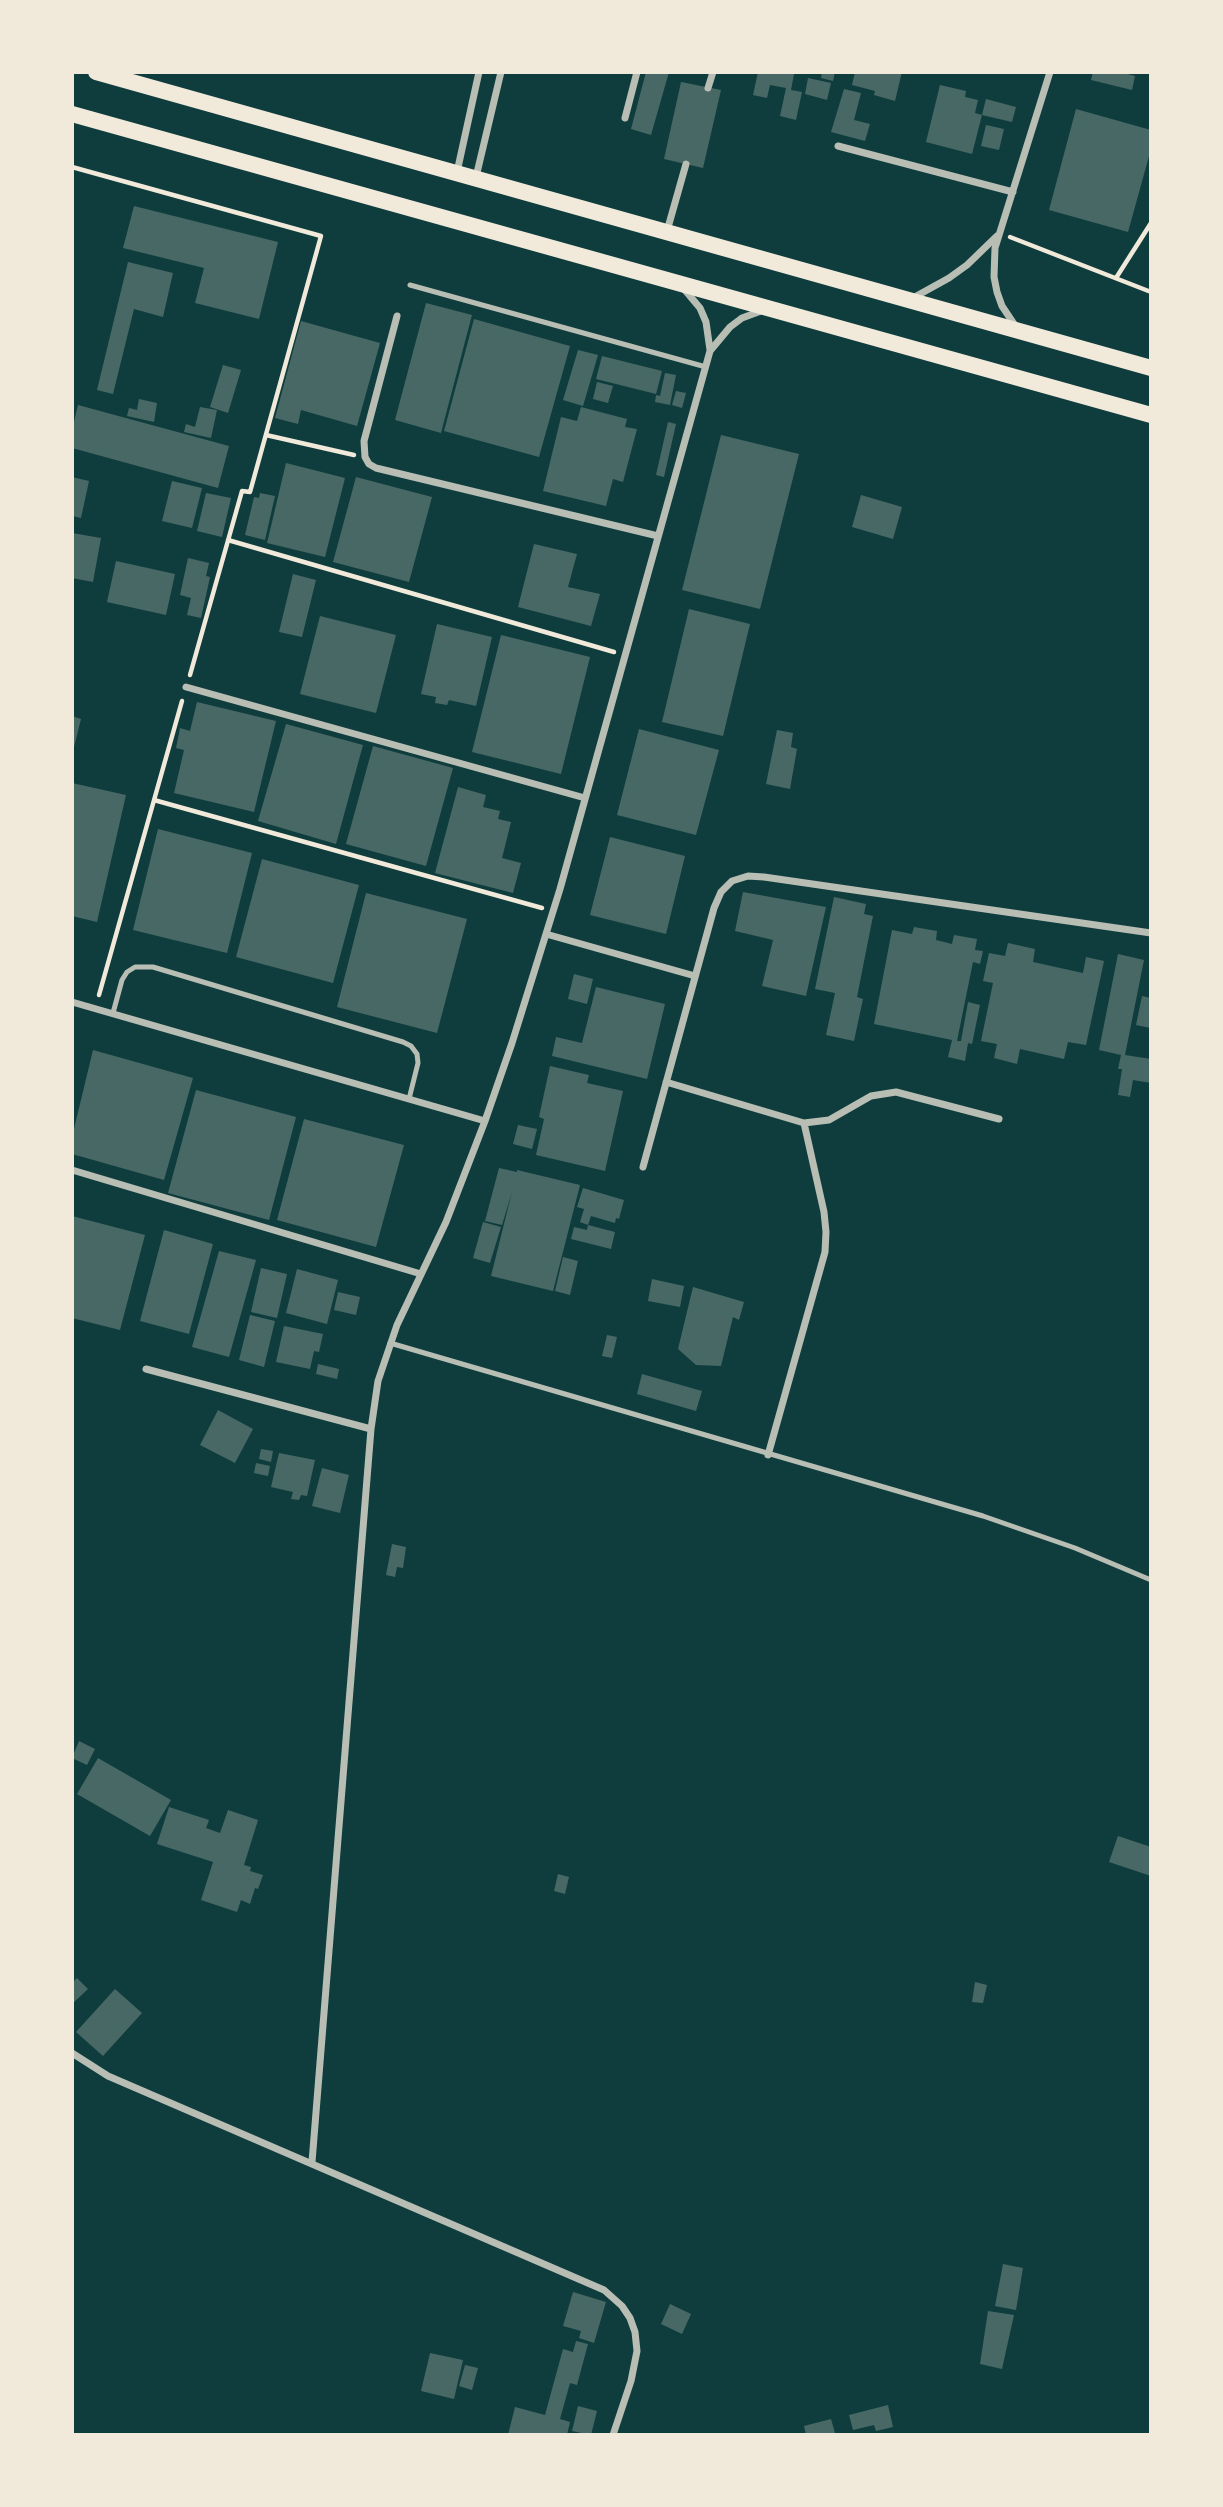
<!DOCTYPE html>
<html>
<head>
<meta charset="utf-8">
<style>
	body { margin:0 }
	#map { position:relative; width:1223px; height:2507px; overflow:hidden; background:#0f3d3e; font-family:"IBM Plex Sans",sans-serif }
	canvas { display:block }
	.frame { position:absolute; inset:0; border:74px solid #f1e9da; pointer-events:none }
</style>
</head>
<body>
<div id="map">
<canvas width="1223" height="2507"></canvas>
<div class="frame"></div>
</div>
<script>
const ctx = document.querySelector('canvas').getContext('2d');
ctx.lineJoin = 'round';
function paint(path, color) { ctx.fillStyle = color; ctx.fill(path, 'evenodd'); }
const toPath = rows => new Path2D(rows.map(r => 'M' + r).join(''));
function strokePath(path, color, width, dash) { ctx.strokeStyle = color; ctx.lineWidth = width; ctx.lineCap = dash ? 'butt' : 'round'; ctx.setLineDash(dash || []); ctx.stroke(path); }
paint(toPath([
	[646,72,669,72,651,135,631,129],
	[758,72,783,72,794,74,791,90,802,92,796,120,780,116,786,88,770,85,767,98,753,95],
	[822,72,835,72,833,81,821,78],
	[855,72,902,72,895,101,874,95,875,91,852,85],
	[1093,72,1120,72,1135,76,1132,90,1091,80],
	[808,78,831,83,827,100,805,94],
	[681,82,721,90,703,168,664,159],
	[940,85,966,91,965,97,978,100,975,113,982,115,972,154,926,142],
	[844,89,861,93,854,120,870,124,865,141,831,132],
	[986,99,1016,107,1012,122,982,115],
	[1076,109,1151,130,1151,149,1128,232,1049,210],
	[986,125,1004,129,999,150,981,146],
	[134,206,278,242,259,319,195,303,204,268,123,248],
	[128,262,173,273,163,317,134,309,113,394,97,390],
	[426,303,472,315,441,433,395,420],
	[474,319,570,346,539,457,444,431],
	[301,321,380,343,357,426,301,410,298,424,275,418],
	[578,350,598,355,583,406,563,400],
	[602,356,662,371,656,394,596,379],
	[223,365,241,370,228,413,210,407],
	[665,373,676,375,670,405,655,402,656,395,660,396],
	[597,382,613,386,608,403,593,399],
	[676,391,686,393,682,408,672,405],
	[139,399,157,403,154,422,127,416,129,408,137,410],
	[78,405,229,446,218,488,72,448,72,430],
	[200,407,217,410,211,438,184,432,186,424,195,427],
	[581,407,627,419,625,427,637,429,623,482,613,479,606,506,543,491,561,417,577,421],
	[668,422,676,424,664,477,656,475],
	[721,435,799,454,760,609,682,590],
	[286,463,345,478,325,557,267,543],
	[72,477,89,481,81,518,72,516],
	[356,477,432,497,409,582,333,562],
	[172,481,202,488,192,528,162,521],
	[206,493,231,498,222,537,197,531],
	[260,493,275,496,265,540,245,535,254,497,259,498],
	[861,495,902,507,893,539,852,527],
	[72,533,101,538,93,582,72,578],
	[534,544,577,554,568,587,600,594,591,626,518,607],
	[188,558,209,563,206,576,210,577,201,618,187,615,191,598,180,595],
	[116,561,175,574,166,615,107,602],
	[293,574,316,580,302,637,279,632],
	[689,609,750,624,723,736,662,722],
	[320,616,396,635,376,713,300,694],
	[437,624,492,637,476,706,449,700,447,705,435,703,436,697,421,694],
	[501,635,590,657,561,774,472,752],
	[197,702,276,721,254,812,174,793,184,750,176,748,180,728,190,731],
	[72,716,81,719,73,751,72,751],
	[286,724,363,745,336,844,258,821],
	[639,729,719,750,696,835,617,815],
	[777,730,793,733,791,747,797,749,790,789,766,784],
	[373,746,453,768,426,866,346,844],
	[72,783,126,795,97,922,72,916],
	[458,787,486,795,483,807,500,811,498,819,511,822,502,858,521,863,513,893,435,873],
	[158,829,252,853,227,953,133,930],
	[610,837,685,856,666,934,590,915],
	[262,859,359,885,333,983,236,957],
	[743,892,826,907,806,996,762,986,773,940,735,931],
	[366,893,467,919,437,1033,337,1007],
	[834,897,866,904,864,914,873,916,857,997,863,999,854,1041,826,1035,835,993,815,989],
	[914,927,937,931,936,940,952,944,954,935,977,939,975,950,983,951,980,964,973,962,957,1041,961,1041,968,1002,980,1005,972,1044,968,1043,965,1061,948,1057,952,1040,874,1024,892,930,912,934],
	[1008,943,1035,949,1033,962,1083,973,1086,957,1104,961,1086,1045,1068,1042,1064,1059,1020,1049,1017,1064,994,1058,997,1044,981,1041,993,983,983,981,989,953,1005,956],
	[1118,954,1144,960,1125,1055,1151,1059,1151,1083,1133,1080,1130,1097,1118,1095,1122,1069,1118,1069,1121,1055,1099,1050],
	[574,974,593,979,587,1004,568,999],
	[596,987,665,1004,647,1079,552,1056,556,1037,582,1043],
	[1142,996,1151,998,1151,1028,1136,1025],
	[93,1050,193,1078,164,1180,72,1154,72,1137],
	[550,1066,589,1075,587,1083,623,1091,605,1171,536,1155,544,1119,539,1117],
	[196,1090,296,1117,269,1220,168,1193],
	[304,1119,404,1145,376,1247,277,1220],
	[518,1125,537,1129,532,1149,513,1144],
	[499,1168,517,1172,517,1170,580,1185,553,1291,491,1276,512,1192,502,1225,485,1221],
	[583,1188,624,1200,619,1219,616,1218,615,1223,591,1216,588,1225,580,1222,584,1209,577,1207],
	[72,1216,145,1235,120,1330,72,1318],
	[483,1222,501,1227,490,1263,473,1258],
	[588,1225,615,1232,611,1249,571,1239,574,1227,587,1230],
	[164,1230,213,1244,189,1334,140,1321],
	[219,1251,256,1260,229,1357,192,1347],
	[563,1257,578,1261,570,1295,555,1291],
	[261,1268,287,1274,277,1318,251,1312],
	[297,1269,338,1280,327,1324,286,1313],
	[652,1279,684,1286,680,1307,648,1301],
	[693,1287,744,1302,739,1320,733,1317,721,1366,696,1365,678,1349],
	[338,1292,360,1297,356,1315,334,1310],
	[250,1315,275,1321,264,1367,239,1360],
	[284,1326,323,1334,319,1352,314,1351,310,1369,276,1362],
	[607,1335,617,1337,612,1358,602,1356],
	[318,1364,339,1369,337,1379,316,1374],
	[642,1374,702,1391,696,1411,637,1394],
	[218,1410,253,1429,235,1463,200,1445],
	[261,1449,273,1451,271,1462,259,1459],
	[279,1453,315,1460,307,1496,301,1495,299,1500,291,1499,293,1492,271,1487],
	[256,1463,270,1466,268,1476,254,1473],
	[322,1468,349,1475,340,1513,312,1506],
	[392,1544,406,1547,403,1568,397,1567,395,1577,386,1575],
	[79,1741,95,1749,87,1765,72,1758],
	[98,1758,171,1800,150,1836,77,1794],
	[169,1807,209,1820,206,1828,220,1833,228,1810,258,1820,244,1865,251,1867,250,1871,263,1875,258,1889,255,1888,250,1904,241,1900,237,1912,201,1900,213,1862,157,1844],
	[1118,1836,1151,1847,1151,1876,1109,1862],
	[558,1874,569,1877,565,1894,554,1891],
	[77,1978,88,1989,72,2004,72,1983],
	[975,1982,987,1985,983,2003,972,2002],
	[115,1989,142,2013,103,2056,76,2032],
	[1003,2264,1023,2268,1016,2310,995,2306],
	[573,2292,606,2302,594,2343,579,2338,581,2331,563,2326],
	[670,2304,691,2314,682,2334,661,2324],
	[988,2311,1014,2315,1002,2369,980,2364],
	[576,2341,588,2344,577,2385,570,2383,560,2419,570,2422,567,2435,508,2435,515,2407,545,2415,563,2349,573,2352],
	[430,2353,463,2360,454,2399,421,2391],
	[465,2365,478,2368,472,2390,459,2386],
	[888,2405,893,2427,876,2431,874,2425,853,2430,849,2415],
	[578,2406,597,2411,591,2435,572,2431],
	[831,2419,835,2433,826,2435,806,2435,804,2426]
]), '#486865');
strokePath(toPath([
	[72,167,321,236,250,492,242,491,190,675],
	[1010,237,1151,292],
	[1116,278,1151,223],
	[266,435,354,455],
	[228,540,614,652],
	[154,800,542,908],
	[99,995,182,701]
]), '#f1e9da', 4.5);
strokePath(toPath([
	[410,285,706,367],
	[113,1013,122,980,127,972,135,967,153,967,403,1042,411,1046,417,1054,418,1063,409,1099],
	[390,1343,983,1516,1075,1548,1151,1580]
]), '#b8beb3', 5);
strokePath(toPath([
	[708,88,713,72],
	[625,118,637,72],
	[838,146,1013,192],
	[457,172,479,72],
	[476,177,501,72],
	[667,231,686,164],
	[684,289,700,308,706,322,710,350],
	[911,299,949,278,967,265,997,236],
	[397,316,364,441,365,457,369,464,376,468,658,536],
	[1016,327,1002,306,997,292,994,277,995,248,1050,72],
	[186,687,585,798],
	[546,934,695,976],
	[72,1002,485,1121],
	[666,1082,804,1123,829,1120,871,1096,896,1092,999,1119],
	[643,1167,714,908,721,892,732,881,748,876,764,877,1151,933],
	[72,1170,421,1274],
	[146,1369,371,1429],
	[768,1455,825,1252,826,1232,824,1212,804,1123],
	[72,2053,108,2076,604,2290,622,2306,630,2318,635,2332,637,2351,631,2381,613,2435],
	[312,2162,371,1429,378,1381,397,1325,446,1222,485,1121,512,1043,560,889,710,351,730,327,742,318,761,311]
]), '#b8beb3', 7);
strokePath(toPath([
	[96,72,1151,368],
	[72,114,1151,415]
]), '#f1e9da', 16);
</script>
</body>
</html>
